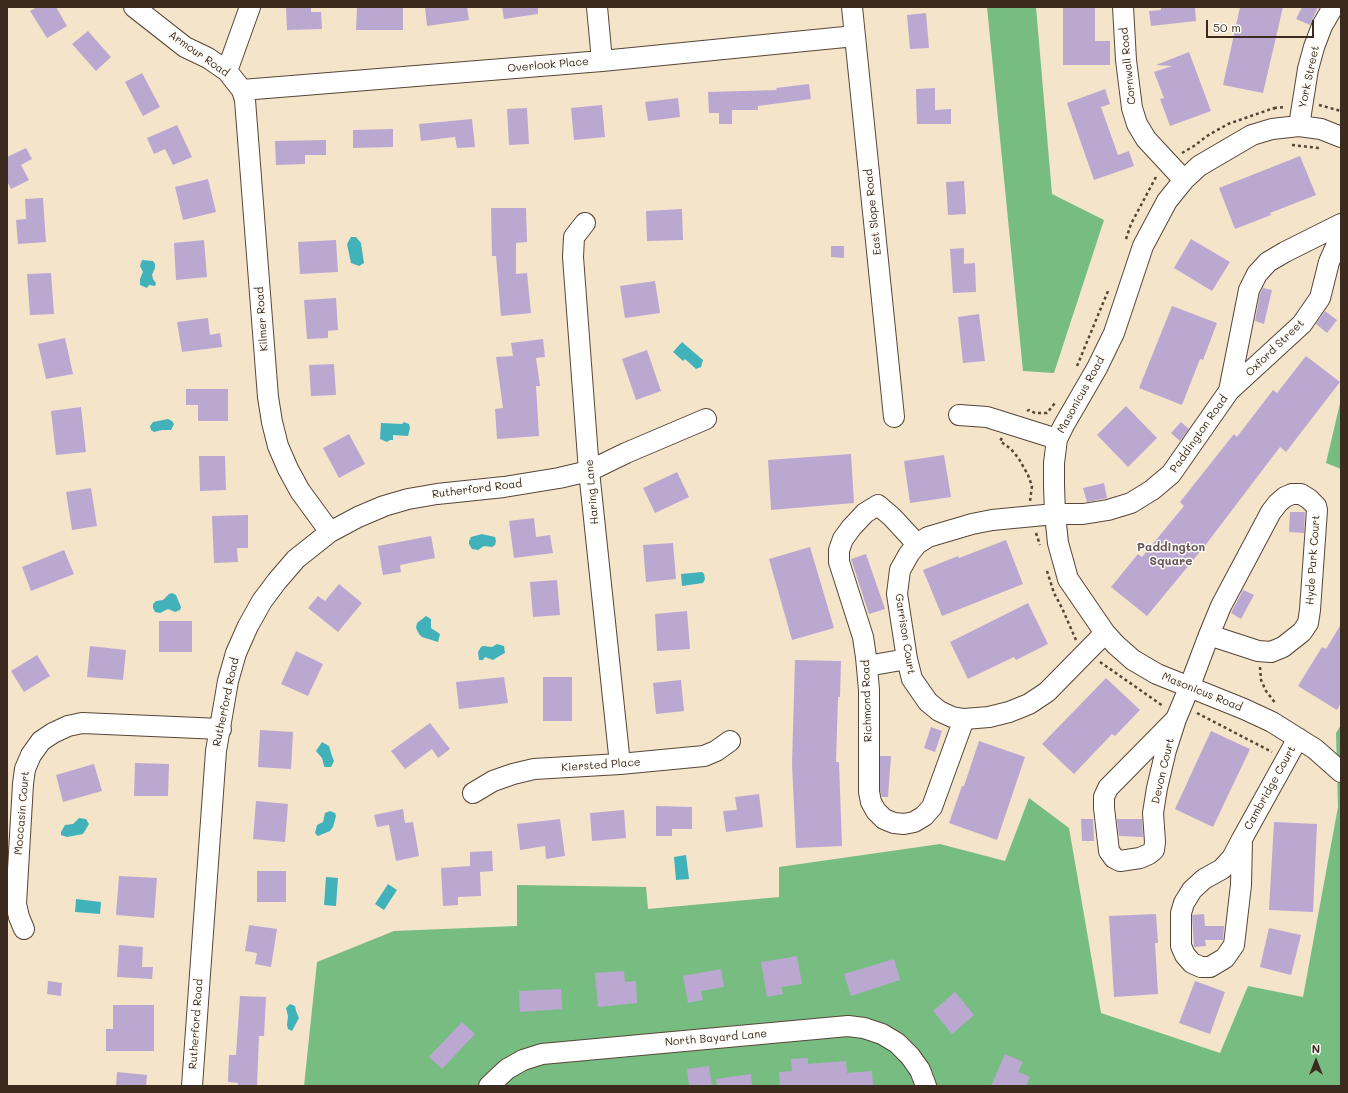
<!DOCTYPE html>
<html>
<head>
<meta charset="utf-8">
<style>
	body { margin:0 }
	#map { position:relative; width:1348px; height:1093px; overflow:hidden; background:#f4e4ca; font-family:Mali,sans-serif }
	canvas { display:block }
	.frame { position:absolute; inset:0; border:8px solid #3b2a1e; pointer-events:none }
	.north { position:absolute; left:1296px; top:1041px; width:40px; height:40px; -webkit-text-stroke:3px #fdfcf7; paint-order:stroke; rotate:0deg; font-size:11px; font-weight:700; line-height:16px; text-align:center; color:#3b2a1e }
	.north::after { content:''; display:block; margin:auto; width:14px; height:18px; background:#3b2a1e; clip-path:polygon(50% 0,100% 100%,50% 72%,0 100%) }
	.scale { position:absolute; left:1206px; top:20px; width:108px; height:18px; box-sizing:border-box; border:2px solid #3b2a1e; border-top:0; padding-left:5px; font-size:12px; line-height:14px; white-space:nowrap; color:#3b2a1e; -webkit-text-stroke:3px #fdfcf7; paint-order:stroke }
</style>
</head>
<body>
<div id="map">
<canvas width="1348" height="1093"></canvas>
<div class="frame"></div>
<div class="north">N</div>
<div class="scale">50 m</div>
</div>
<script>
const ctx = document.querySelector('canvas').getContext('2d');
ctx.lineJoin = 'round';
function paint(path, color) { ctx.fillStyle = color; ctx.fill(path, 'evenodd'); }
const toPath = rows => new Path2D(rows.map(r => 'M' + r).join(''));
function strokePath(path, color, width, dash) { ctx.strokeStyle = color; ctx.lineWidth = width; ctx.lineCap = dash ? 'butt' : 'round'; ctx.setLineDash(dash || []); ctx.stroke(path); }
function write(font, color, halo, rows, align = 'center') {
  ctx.font = font + ' Mali,sans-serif'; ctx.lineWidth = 3; ctx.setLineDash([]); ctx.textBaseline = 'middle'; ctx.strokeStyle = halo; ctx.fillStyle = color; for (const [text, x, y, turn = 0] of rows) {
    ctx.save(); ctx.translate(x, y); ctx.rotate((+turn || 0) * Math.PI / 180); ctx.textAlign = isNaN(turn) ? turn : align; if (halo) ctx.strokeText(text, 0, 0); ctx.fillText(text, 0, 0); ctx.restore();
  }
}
paint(toPath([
	[987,7,1036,7,1052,194,1104,220,1054,373,1023,371],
	[1341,399,1341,469,1326,463],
	[1341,725,1341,1086,304,1086,317,962,394,931,517,926,517,885,646,887,648,909,779,897,779,867,940,844,1005,861,1029,798,1069,828,1101,1013,1220,1053,1248,986,1303,997,1338,807,1336,733]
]), '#77bd81');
paint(toPath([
	[351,237,356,237,361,243,364,263,359,266,351,263,347,244],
	[142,260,153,261,155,264,155,268,152,275,153,279,156,283,155,286,149,285,147,288,140,285,140,279,143,272,140,266],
	[682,342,703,360,701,367,696,369,685,359,683,361,673,352],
	[168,419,172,421,174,424,171,430,162,430,154,432,151,430,150,426,153,422],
	[404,422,409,424,410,428,408,436,393,435,393,440,390,440,387,442,380,439,381,423,402,424],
	[482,534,495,537,496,541,495,545,492,547,484,546,478,550,472,549,469,544,469,541,471,537],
	[702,572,704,574,705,579,703,583,682,586,681,574],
	[169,594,172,593,176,595,181,607,180,610,175,612,168,609,160,613,155,612,153,608,153,604,156,601,163,600],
	[426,616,431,619,431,628,440,634,438,642,422,637,419,634,416,628,417,623],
	[497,644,504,646,505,653,503,654,493,660,485,657,483,660,479,660,478,652,481,647,483,646,492,647],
	[322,742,329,746,330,749,331,753,334,761,331,767,325,767,324,766,322,758,316,751],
	[330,811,335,813,336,816,333,827,330,831,318,836,315,833,317,825,323,822,325,813],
	[79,818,86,819,89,824,83,834,67,837,61,835,61,832,65,825,73,824],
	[686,855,689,879,676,880,674,857],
	[326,877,338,878,336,906,324,905],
	[388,884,397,890,384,910,375,904],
	[76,899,101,902,100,914,75,912],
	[290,1004,295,1006,296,1011,299,1018,292,1031,288,1029,287,1025,288,1016,286,1008]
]), '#42b2ba');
paint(toPath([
	[37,7,56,7,67,26,47,38,30,11],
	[286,7,311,7,311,12,321,12,322,29,287,30],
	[357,7,403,7,403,30,356,30],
	[425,7,467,7,469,20,427,26],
	[502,7,538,7,538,14,504,19],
	[1063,7,1095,7,1095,41,1110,41,1110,65,1063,65],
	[1161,7,1195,7,1196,21,1151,26,1149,11,1161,10],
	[1240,7,1283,7,1263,93,1223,85],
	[1302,7,1318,7,1310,25,1296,19],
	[926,13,929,48,910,49,907,15],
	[88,31,111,57,96,71,72,44],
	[1189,52,1211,111,1170,126,1160,99,1164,98,1154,72,1172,66,1156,65],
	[142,73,160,107,143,116,125,82],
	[809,84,811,99,758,106,758,110,732,110,732,124,719,124,719,113,709,113,708,92,777,90,776,88],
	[935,88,935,110,951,109,951,124,917,124,916,89],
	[1105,89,1110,104,1101,107,1118,155,1129,151,1134,166,1094,180,1067,103],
	[678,98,680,117,648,121,645,102],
	[602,105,605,137,574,140,571,108],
	[527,108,529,144,509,145,507,109],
	[472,119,475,147,457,148,455,137,421,141,419,124],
	[177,125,192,157,173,165,165,149,154,154,147,138],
	[393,129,393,147,353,148,353,130],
	[326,140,326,155,305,155,305,164,276,165,275,141],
	[26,148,32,159,21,165,29,180,11,189,7,181,7,157],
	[1300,156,1316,195,1270,213,1271,215,1235,229,1219,188],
	[208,179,216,212,183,220,175,187],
	[964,181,966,214,948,215,946,182],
	[43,198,46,242,18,244,16,220,26,219,25,199],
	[491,208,526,208,527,242,516,243,516,274,527,273,531,313,501,316,496,256,492,256],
	[682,209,683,240,647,241,646,211],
	[1191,239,1230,262,1212,291,1174,268],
	[204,240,207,277,176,280,174,243],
	[336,240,338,272,300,274,298,242],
	[831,246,844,246,844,258,831,257],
	[964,248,964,264,975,263,976,292,953,293,950,249],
	[51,273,54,314,30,315,27,274],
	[655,281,660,313,625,318,620,286],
	[1263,288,1272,290,1264,324,1255,321,1260,294],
	[336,298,338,330,328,331,328,338,307,339,304,300],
	[1172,306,1217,323,1203,360,1200,359,1182,405,1139,388],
	[1325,311,1337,320,1327,333,1316,324],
	[979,314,985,361,963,363,958,317],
	[208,318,210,335,220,333,222,347,182,352,177,322],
	[65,338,73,374,46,379,38,344],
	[543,339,545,357,536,358,540,386,536,386,539,436,497,439,495,409,503,408,496,357,513,356,511,343],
	[647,350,661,391,636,400,622,359],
	[1306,356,1340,382,1286,452,1280,447,1204,547,1147,616,1111,587,1138,554,1142,557,1184,506,1180,502,1234,434,1237,437,1273,390,1277,393],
	[334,364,336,395,311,396,309,365],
	[186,389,228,389,228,421,198,421,198,405,186,405],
	[1126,406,1157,438,1128,467,1097,435],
	[81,407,86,452,56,455,51,411],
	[1181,422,1189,429,1180,441,1171,433],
	[349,434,365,464,339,478,323,448],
	[851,454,854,503,771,510,768,460],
	[944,455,951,497,910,503,904,461],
	[199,456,225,456,226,490,200,491],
	[677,472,689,497,655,513,643,488],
	[1104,483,1107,498,1087,502,1083,488],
	[91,488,97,526,72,530,66,492],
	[1290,512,1305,512,1304,533,1289,532],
	[248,515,248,548,237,548,238,562,214,563,212,516],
	[534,518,536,537,550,535,553,553,514,558,509,521],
	[431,536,435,558,400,565,401,572,383,575,378,546],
	[1006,540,1023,584,942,616,923,570,958,556,959,558],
	[673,543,676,579,646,582,643,545],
	[810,547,834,628,792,640,769,559],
	[64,550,74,574,31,591,22,567],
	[866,554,885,609,869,614,851,559],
	[557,580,560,615,533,617,530,582],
	[339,584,362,603,338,632,308,608,318,596,325,601],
	[1243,590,1254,595,1241,619,1231,613],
	[1028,603,1048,644,1016,660,1014,657,968,679,950,642],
	[687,611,690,649,657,651,655,614],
	[159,621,192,621,192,652,159,652],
	[1341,624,1341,703,1337,710,1298,686,1322,647,1326,649],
	[90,646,126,650,123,680,87,677],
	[296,651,323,664,308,696,281,684],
	[37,655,50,676,24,692,11,671],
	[795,660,841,661,840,697,838,697,836,762,839,762,842,846,796,848,792,764],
	[504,677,508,703,459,709,456,682],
	[543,677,572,677,572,721,543,721],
	[1106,678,1140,710,1115,736,1112,734,1074,774,1042,744],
	[681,680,684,711,656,714,653,683],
	[430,723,450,749,438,758,432,749,405,769,391,751],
	[931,727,942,731,935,752,924,748],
	[260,730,293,732,291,769,258,767],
	[1211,731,1250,749,1213,827,1175,809],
	[979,741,1025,757,997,840,949,823,962,786,964,786],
	[880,756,891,756,888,797,882,797,880,791],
	[135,763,169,764,168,796,134,796],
	[94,764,102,791,63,802,56,775],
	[759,794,763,827,726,832,723,811,737,810,735,797],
	[256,801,288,804,285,842,253,839],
	[656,806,692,807,692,829,672,829,672,836,656,836],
	[403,809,405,823,413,822,419,856,396,861,389,825,377,827,374,815],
	[624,810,626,838,592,841,590,813],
	[560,819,565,856,546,859,545,846,520,850,517,824],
	[1081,819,1093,819,1094,841,1082,841],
	[1117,819,1142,819,1143,837,1119,836],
	[1274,822,1317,824,1313,912,1269,910],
	[492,851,493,871,480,872,481,896,458,897,458,905,443,906,441,868,470,866,470,852],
	[257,871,286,871,286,902,257,902],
	[119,876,157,878,154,918,116,915],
	[1156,914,1158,943,1155,943,1158,994,1114,997,1109,916],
	[1204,914,1205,926,1224,926,1223,940,1205,940,1206,946,1194,947,1192,915],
	[249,925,277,929,271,967,255,964,257,953,245,951],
	[1269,928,1301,935,1291,975,1260,967],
	[119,945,143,947,142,967,153,967,152,979,117,977],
	[797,956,802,984,781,987,783,994,767,997,761,962],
	[894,959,900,980,851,996,844,974],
	[721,969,724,987,701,991,703,1000,688,1003,683,976],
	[624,971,625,982,636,981,637,1003,598,1007,595,973],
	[48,981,62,983,61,996,47,994],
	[1195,981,1225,992,1210,1034,1179,1023],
	[561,989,562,1009,520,1012,519,991],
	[955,992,974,1015,952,1034,933,1011],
	[240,996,266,997,264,1036,259,1036,257,1086,238,1086,238,1083,228,1082,229,1055,236,1055],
	[113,1005,154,1005,154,1051,106,1051,106,1029,113,1029],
	[462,1022,475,1034,442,1069,429,1057],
	[1005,1054,1023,1062,1018,1072,1030,1077,1026,1086,991,1086],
	[808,1058,808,1064,846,1061,847,1073,872,1071,873,1086,780,1086,779,1072,792,1071,791,1059],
	[709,1066,712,1086,689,1086,687,1069],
	[117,1072,147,1075,146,1086,116,1086],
	[751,1074,752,1086,717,1086,716,1079]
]), '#bba8d1');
const minor = toPath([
	[134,7,185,47,208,58,227,71,242,90,245,100,268,397,272,422,278,446,288,469,300,491,330,532],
	[597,7,602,61],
	[852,7,894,417],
	[1123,7,1126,60,1132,108,1137,124,1146,139,1184,180],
	[227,71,250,7],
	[242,90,602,61,855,36],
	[1299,126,1308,69,1314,47,1322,26,1333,7],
	[1341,137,1321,129,1299,126,1272,129,1252,135,1199,166,1184,180,1167,201,1143,246,1114,333,1097,368,1064,425,1057,439,1054,463,1054,485,1055,514,1058,543,1068,579,1105,633,1116,645,1133,660,1157,674,1244,709,1272,722,1315,749,1341,772],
	[585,223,574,237,573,257,589,471,620,764],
	[1229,391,1302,324,1320,298,1329,262,1341,235],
	[959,415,987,417,1057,439],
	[1292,494,1301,494,1309,499,1316,506,1317,510,1310,610,1308,623,1302,632,1283,647,1271,652,1258,651,1209,635,1221,606,1271,512,1278,503,1285,497,1292,494],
	[917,544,892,517,878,505,865,513,851,528,843,539,839,550,839,562,863,637,866,657,869,690,869,792,871,802,876,811,884,819,894,823,904,824,914,822,924,816,932,807,964,719],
	[1105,633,1047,692,1029,704,1009,712,989,717,964,719,952,717,939,711,928,702,912,679,907,659,897,594,900,570,909,554,917,544,928,537,972,524,992,520,1055,514,1083,514,1108,510,1131,503,1152,490,1171,474,1229,391,1249,290,1257,274,1268,262,1285,252,1341,224],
	[867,666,907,659],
	[1176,719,1166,750,1157,788,1153,813,1155,842,1154,850,1149,854,1140,858,1120,861,1114,858,1109,851,1104,808,1104,797,1108,788,1176,719],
	[1176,719,1189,688,1209,635],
	[473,793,493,781,513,774,534,769,620,764,704,756,716,751,730,741],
	[1242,839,1241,885,1234,945,1225,958,1210,967,1201,967,1192,963,1185,955,1181,946,1181,913,1184,903,1192,890,1204,879,1222,869,1232,858,1242,839],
	[1242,839,1298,738],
	[24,929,19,917,16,904,23,784,25,769,31,755,41,741,53,733,68,726,82,723,221,729],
	[192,1086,216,751,228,681,236,653,248,626,262,601,277,581,296,559,330,532,358,517,384,506,408,499,437,494,504,487,559,478,589,471,626,453,706,419],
	[489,1086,507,1069,523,1060,542,1054,848,1026,864,1028,882,1034,897,1043,910,1056,920,1070,926,1086]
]);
strokePath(minor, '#574638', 22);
strokePath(toPath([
	[1319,105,1341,111],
	[1274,108,1285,107],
	[1292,145,1319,148],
	[1182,153,1194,146,1207,136,1228,124,1274,108,1274,112],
	[1126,239,1131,224,1157,175],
	[1077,366,1108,291],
	[1027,411,1029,410,1035,413,1047,413,1055,403],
	[1002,438,1000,441,1011,449,1019,459,1028,475,1032,486,1030,501],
	[1036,533,1040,545],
	[1047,571,1054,593,1062,608,1076,640],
	[1100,662,1163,706],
	[1260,667,1261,680,1266,691,1276,704],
	[1197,713,1272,752]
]), '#574638', 2.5, [3, 3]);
strokePath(minor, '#fff', 20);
write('11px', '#3b2a1e', '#fdfcf7', [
	["Armour Road",199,54,35],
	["Overlook Place",548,65,-5],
	["Cornwall Road",1128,66,-96],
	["York Street",1309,77,-78],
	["East Slope Road",873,212,-96],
	["Kilmer Road",262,319,-94],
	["Oxford Street",1275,348,-44],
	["Masonicus Road",1081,395,-61],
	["Paddington Road",1199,434,-55],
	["Rutherford Road",477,489,-7],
	["Haring Lane",592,492,-95],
	["Hyde Park Court",1313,560,-86],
	["Garrison Court",905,634,81],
	["Masonicus Road",1202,692,22],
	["Richmond Road",867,701,-92],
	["Rutherford Road",226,702,-78],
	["Kiersted Place",601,765,-4],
	["Devon Court",1163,771,-77],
	["Cambridge Court",1270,788,-61],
	["Moccasin Court",22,813,-85],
	["Rutherford Road",196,1024,-86],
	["North Bayard Lane",716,1038,-5]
]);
write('bold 12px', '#68565d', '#fdfcf7', [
	["Paddington",1171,547],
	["Square",1171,561]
]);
</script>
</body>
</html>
